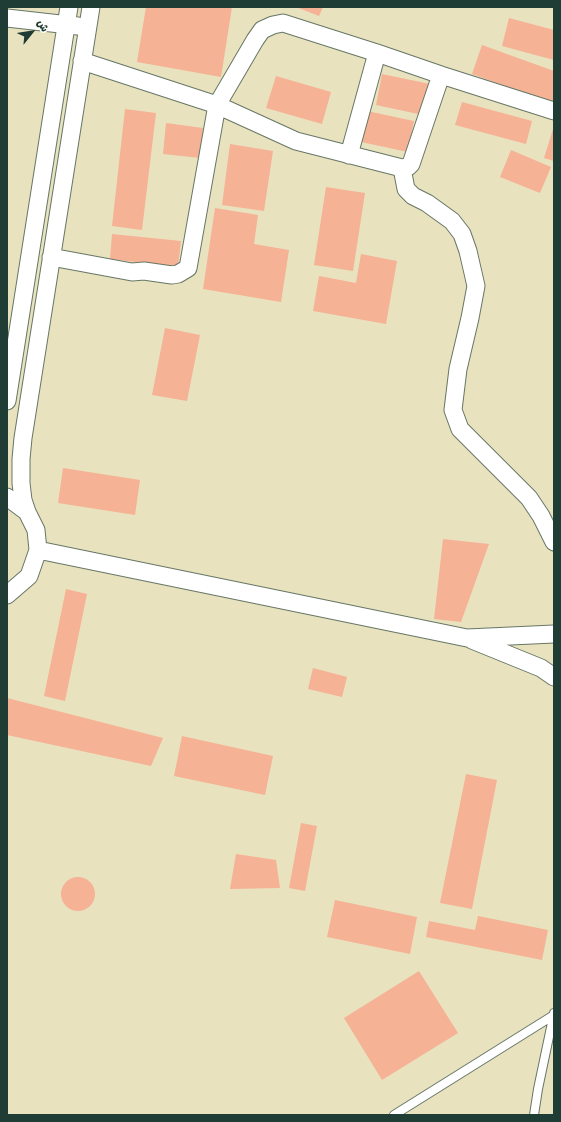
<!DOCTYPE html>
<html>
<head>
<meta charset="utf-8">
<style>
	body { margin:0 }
	#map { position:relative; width:561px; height:1122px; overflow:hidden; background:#e9e2bf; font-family:"Shantell Sans","Playpen Sans Arabic",sans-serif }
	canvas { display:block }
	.frame { position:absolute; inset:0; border:8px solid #1f3d34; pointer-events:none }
	.north { position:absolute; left:12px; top:12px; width:40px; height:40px; -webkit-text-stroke:3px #fdfcf7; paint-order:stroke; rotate:60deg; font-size:11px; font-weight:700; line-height:16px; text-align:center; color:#1f3d34 }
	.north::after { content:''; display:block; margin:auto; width:14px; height:18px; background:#1f3d34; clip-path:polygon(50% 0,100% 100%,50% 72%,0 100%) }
</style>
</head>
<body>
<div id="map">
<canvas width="561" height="1122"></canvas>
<div class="frame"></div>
<div class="north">ش</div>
</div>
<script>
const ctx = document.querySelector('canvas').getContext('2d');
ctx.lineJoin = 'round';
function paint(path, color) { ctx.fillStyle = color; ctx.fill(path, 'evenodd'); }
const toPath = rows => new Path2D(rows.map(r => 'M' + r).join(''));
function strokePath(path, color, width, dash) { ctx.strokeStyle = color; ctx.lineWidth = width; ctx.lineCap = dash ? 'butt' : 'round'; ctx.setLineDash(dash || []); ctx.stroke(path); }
paint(toPath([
	[146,7,232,7,221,77,137,62],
	[296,7,323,7,319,16],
	[509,18,554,30,554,60,502,46],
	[482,45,554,71,554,104,472,74],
	[382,74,430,84,423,115,376,105],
	[276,76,331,92,322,124,266,108],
	[462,102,532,121,526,144,455,125],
	[125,109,156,113,142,230,112,226],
	[367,111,414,121,408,152,361,142],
	[166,123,203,128,200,158,163,154],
	[553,129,554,129,554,161,544,158],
	[230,144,273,151,264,211,222,205],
	[511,150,551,167,540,193,500,177],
	[326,187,365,193,353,271,314,265],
	[215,208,258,215,254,244,289,250,281,302,203,289],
	[112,234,181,241,178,267,110,259],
	[361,254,397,261,386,324,313,311,319,276,356,283],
	[165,328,200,335,187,401,152,395],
	[63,468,140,480,135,515,58,503],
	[443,539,489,544,461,622,434,619],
	[66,589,87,594,65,701,44,696],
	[313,668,347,677,342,697,308,689],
	[7,698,163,738,151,766,7,735],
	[182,736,273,756,265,795,174,776],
	[466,774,497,780,472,909,440,903],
	[301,823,317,826,305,891,289,888],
	[236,854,276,860,280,888,230,889],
	'61 894a17 17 0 1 1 34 0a17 17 0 1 1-34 0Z',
	[335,900,417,917,410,954,327,937],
	[478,916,548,930,542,960,426,937,429,921,475,930],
	[419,971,458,1033,382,1080,344,1018]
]), '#f5b295');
const lane = toPath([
	[394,1115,554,1015],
	[534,1115,538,1089,554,1013]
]);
const street = toPath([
	[7,18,78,26],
	[441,75,554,111],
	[349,155,377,53],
	[402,168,406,189,413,196,427,203,452,221,462,234,468,251,476,286,470,318,458,369,453,410,460,429,529,498,541,516,554,542],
	[51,257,132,272,144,271,172,275,178,274,188,268,217,105,255,40,262,30,273,25,283,23,377,53,441,75,411,164,408,167,402,168,296,141,217,105,82,61],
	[7,401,69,7],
	[7,497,27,512,36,530,38,550,29,576,7,595],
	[27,512,23,500,21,483,21,459,23,438,91,7],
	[38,550,467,638,554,634],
	[472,640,541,668,554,677]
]);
strokePath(lane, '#667765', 10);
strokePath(street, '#667765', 19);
strokePath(lane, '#fff', 8);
strokePath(street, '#fff', 17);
</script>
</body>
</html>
